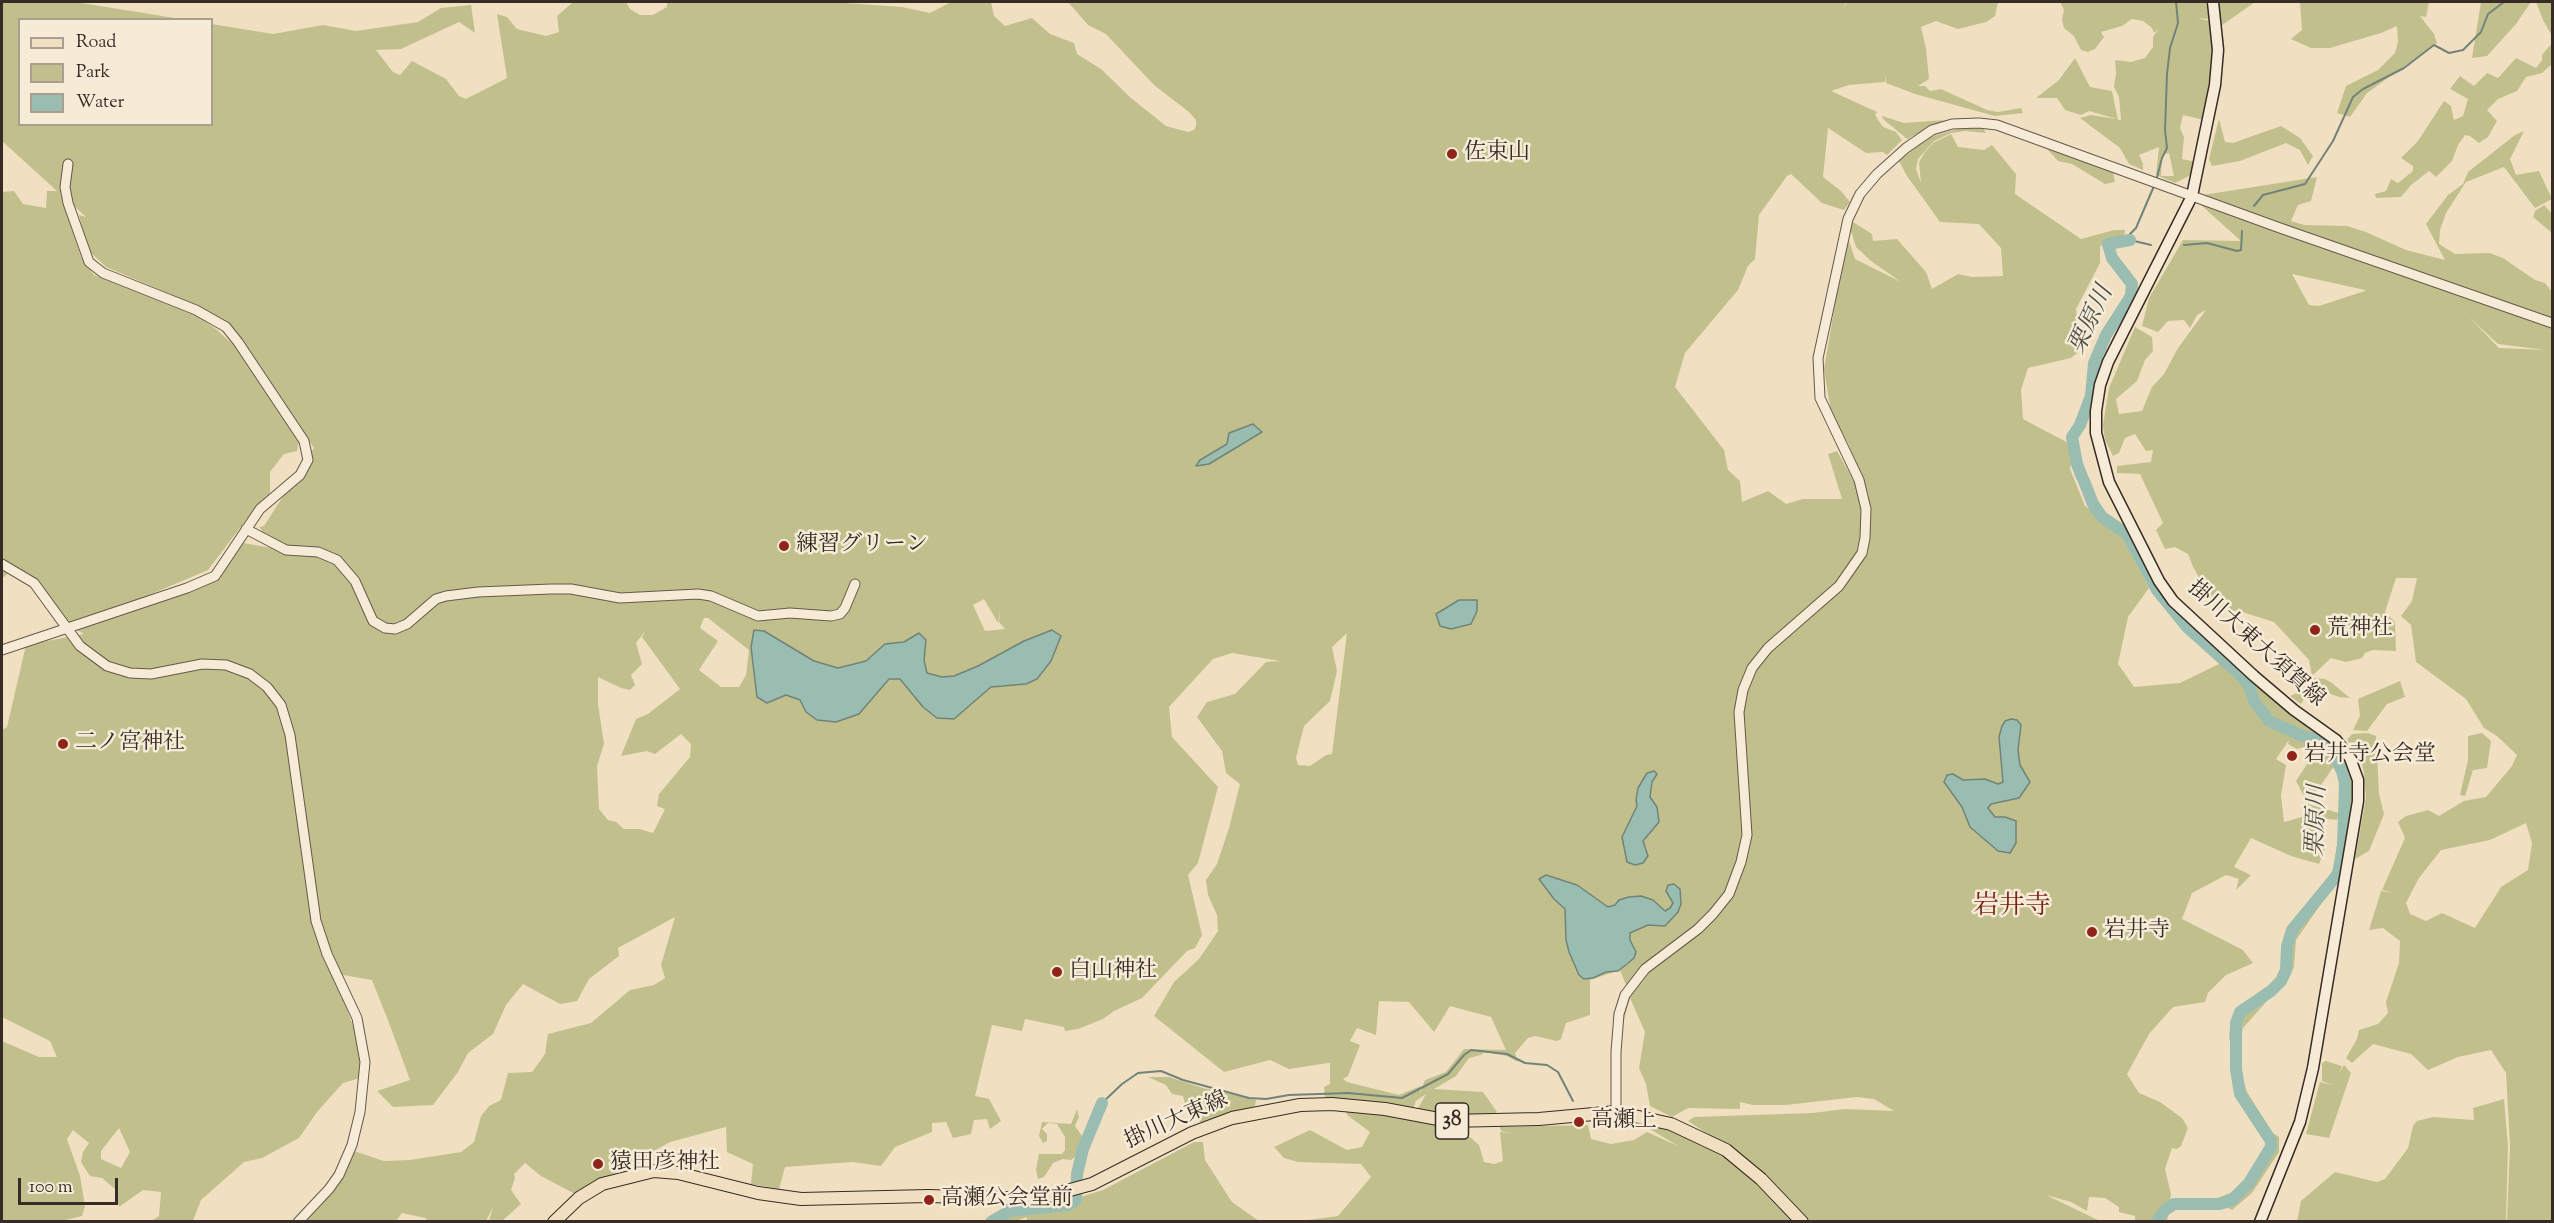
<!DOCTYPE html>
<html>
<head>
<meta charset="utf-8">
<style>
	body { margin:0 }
	#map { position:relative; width:2554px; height:1223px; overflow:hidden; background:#f0e0c1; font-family:"Sorts Mill Goudy",serif }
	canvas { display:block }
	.frame { position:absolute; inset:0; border:3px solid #372b25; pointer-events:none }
	.legend { position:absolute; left:18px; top:18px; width:195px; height:108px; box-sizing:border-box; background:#f5ebd7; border:2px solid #a99e90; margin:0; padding:8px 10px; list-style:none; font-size:18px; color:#372b25 }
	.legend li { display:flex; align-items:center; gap:12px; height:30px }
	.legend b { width:30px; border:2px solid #a99e90 }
	.scale { position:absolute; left:18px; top:1178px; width:100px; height:27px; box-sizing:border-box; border:3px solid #372b25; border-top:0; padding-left:8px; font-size:18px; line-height:21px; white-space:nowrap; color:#372b25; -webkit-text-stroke:4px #f5ebd7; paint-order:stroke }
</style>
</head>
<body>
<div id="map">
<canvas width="2554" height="1223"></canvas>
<div class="frame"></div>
<ul class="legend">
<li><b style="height:8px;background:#f0e0c1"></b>Road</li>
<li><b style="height:16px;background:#c1c08d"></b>Park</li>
<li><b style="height:16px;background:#9abdb1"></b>Water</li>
</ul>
<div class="scale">100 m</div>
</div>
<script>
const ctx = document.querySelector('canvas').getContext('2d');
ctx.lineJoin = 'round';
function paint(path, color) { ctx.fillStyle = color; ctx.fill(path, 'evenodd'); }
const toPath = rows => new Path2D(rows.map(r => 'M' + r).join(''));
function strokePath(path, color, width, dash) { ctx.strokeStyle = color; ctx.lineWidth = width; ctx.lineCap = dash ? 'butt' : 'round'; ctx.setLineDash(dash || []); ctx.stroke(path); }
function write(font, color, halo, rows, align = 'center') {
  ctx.font = font + ' "Sorts Mill Goudy","Noto Serif JP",serif'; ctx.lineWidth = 5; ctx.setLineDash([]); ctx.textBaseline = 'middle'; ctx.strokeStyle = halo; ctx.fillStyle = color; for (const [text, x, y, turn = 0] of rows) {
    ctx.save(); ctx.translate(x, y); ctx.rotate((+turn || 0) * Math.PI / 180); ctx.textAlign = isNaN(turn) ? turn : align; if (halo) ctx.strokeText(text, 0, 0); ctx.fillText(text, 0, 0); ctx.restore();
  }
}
paint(toPath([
	[2,2,75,2,181,19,20,20,20,124,212,124,212,24,273,34,323,25,356,31,418,22,441,8,471,5,475,33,459,22,401,49,376,50,393,72,400,75,412,61,446,79,459,96,466,99,507,78,497,14,507,17,517,29,546,36,559,32,557,16,573,2,626,2,630,9,640,15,653,15,667,7,667,2,832,2,902,7,930,13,951,2,991,2,994,16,1005,26,1032,18,1050,34,1074,43,1077,54,1101,69,1131,98,1166,126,1188,132,1194,130,1196,126,1196,120,1189,112,1154,85,1106,34,1088,25,1068,2,1847,2,1842,8,1848,2,1998,2,1995,16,1986,22,1958,29,1936,21,1921,27,1926,48,1929,79,1918,86,1925,86,1930,91,1941,89,1987,110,1998,112,2021,108,2023,113,1995,116,1915,94,1886,83,1886,75,1885,82,1849,85,1831,91,1877,112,1875,115,1883,127,1896,132,1902,140,1887,155,1883,152,1866,153,1828,128,1823,177,1841,191,1850,202,1844,210,1822,203,1791,174,1787,176,1759,215,1755,259,1748,266,1738,290,1685,353,1675,387,1724,450,1728,470,1740,481,1742,502,1768,491,1786,504,1803,499,1842,499,1828,454,1837,451,1856,485,1869,496,1848,443,1831,413,1824,369,1847,235,1855,259,1901,282,1871,261,1856,247,1850,228,1853,222,1872,234,1873,241,1897,239,1926,272,1932,289,1958,274,1972,277,2003,276,2001,248,1979,224,1940,222,1907,176,1899,161,1929,137,1961,128,1983,128,1986,133,1965,131,1951,133,1934,141,1918,159,1916,169,1921,183,1919,162,1925,152,1933,143,1951,134,1958,147,1984,150,1992,145,2016,174,2015,194,2081,239,2114,230,2125,230,2124,236,2100,246,2100,263,2076,309,2080,351,2071,358,2028,368,2021,390,2023,419,2074,446,2070,469,2085,506,2123,533,2127,546,2149,588,2128,617,2118,664,2134,687,2180,683,2223,662,2244,684,2262,714,2267,715,2248,678,2332,742,2342,753,2353,776,2352,803,2344,870,2342,860,2337,881,2296,940,2294,967,2290,976,2279,987,2274,984,2282,971,2284,946,2292,924,2323,886,2334,868,2342,801,2340,777,2334,766,2308,804,2339,813,2337,820,2319,818,2310,846,2325,849,2319,864,2291,856,2251,838,2234,867,2251,875,2236,890,2239,879,2226,875,2192,893,2182,919,2243,950,2253,963,2226,975,2208,993,2205,1002,2173,1007,2149,1034,2127,1074,2139,1093,2160,1102,2182,1118,2188,1128,2181,1146,2177,1149,2172,1148,2165,1169,2171,1194,2167,1221,2135,1221,2135,1216,2119,1212,2119,1207,2105,1198,2089,1197,2087,1211,2071,1202,2046,1195,2100,1221,1300,1221,1338,1216,1371,1177,1361,1164,1298,1162,1284,1158,1274,1147,1310,1130,1347,1150,1362,1147,1370,1132,1347,1115,1346,1111,1373,1112,1454,1126,1454,1134,1470,1137,1479,1145,1484,1162,1494,1164,1503,1161,1500,1132,1513,1133,1501,1131,1500,1127,1588,1125,1591,1139,1611,1144,1634,1140,1647,1132,1678,1146,1640,1123,1674,1131,1732,1150,1688,1121,1694,1117,1812,1113,1845,1109,1894,1111,1874,1099,1857,1097,1786,1105,1753,1105,1740,1102,1740,1109,1688,1108,1672,1117,1650,1106,1646,1084,1639,1068,1645,1032,1630,998,1623,1023,1627,998,1630,995,1620,970,1590,980,1590,1015,1566,1023,1561,1039,1557,1041,1535,1036,1528,1038,1515,1053,1518,1062,1507,1056,1484,1052,1481,1055,1469,1058,1456,1076,1434,1089,1483,1092,1497,1112,1490,1115,1470,1117,1417,1110,1426,1094,1416,1101,1412,1112,1325,1098,1324,1087,1330,1084,1330,1063,1328,1063,1289,1069,1270,1060,1224,1072,1154,1016,1174,982,1199,959,1218,931,1217,915,1208,895,1206,880,1217,864,1229,828,1240,784,1226,773,1222,751,1197,717,1207,702,1235,694,1266,662,1280,661,1232,653,1213,659,1169,707,1172,737,1218,787,1198,863,1188,875,1202,935,1195,948,1187,951,1142,998,1114,1011,1103,1019,1078,1029,1065,1031,1064,1027,1025,1019,1022,1031,992,1025,975,1096,989,1099,1001,1121,990,1129,987,1119,974,1120,971,1134,953,1138,946,1122,932,1123,932,1132,895,1147,881,1166,852,1162,785,1167,779,1189,751,1184,753,1164,727,1152,726,1127,670,1142,654,1151,642,1163,626,1167,575,1194,541,1176,525,1163,514,1174,515,1178,511,1190,521,1204,502,1221,489,1221,493,1207,486,1221,428,1221,425,1218,402,1213,396,1221,306,1221,345,1172,354,1151,384,1161,410,1160,461,1152,474,1142,481,1116,489,1106,501,1100,508,1073,532,1072,545,1054,548,1034,591,1023,630,990,654,985,665,978,661,965,675,917,618,948,619,956,589,979,577,1001,560,1004,523,984,506,1005,493,1034,468,1053,458,1072,433,1105,393,1107,377,1091,410,1080,389,1023,372,980,343,975,332,969,356,1034,361,1062,360,1078,343,1083,317,1112,299,1138,262,1158,244,1162,201,1200,193,1221,151,1221,159,1216,161,1192,143,1190,119,1207,115,1191,118,1182,115,1189,102,1178,90,1176,81,1162,83,1152,89,1143,73,1130,67,1139,80,1176,85,1206,82,1216,62,1221,2,1221,2,1041,39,1057,57,1057,50,1041,2,1017,2,730,7,727,26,645,84,634,59,619,35,585,13,570,2,578,2,192,14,191,23,204,46,208,47,191,57,191,2,141],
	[60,193,86,217,79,215,88,250,106,267,170,294,228,324,261,369,314,448,264,526,259,527,262,530,258,536,272,548,243,543,216,580,135,601,208,570,249,516,270,494,270,472,284,454,297,451,299,440,241,352,217,330,199,317,94,275,81,257],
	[984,599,998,623,1000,610,999,622,1005,629,985,631,973,605],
	[704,618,708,618,749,650,746,675,739,687,721,687,699,670,718,641,700,628],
	[646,630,642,637,680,689,648,714,636,719,621,756,647,751,655,754,681,734,691,744,690,757,659,794,657,806,665,809,653,833,639,829,624,829,616,822,608,820,599,809,597,766,604,744,598,704,598,677,621,688,630,690,635,685,631,675,642,664,636,643],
	[1347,633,1332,754,1326,755,1310,766,1298,765,1296,758,1304,726,1330,701,1337,671,1332,647],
	[2289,740,2288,744,2297,749,2309,746,2318,752,2313,755,2296,781,2308,804,2302,817,2274,825,2284,822,2281,796,2286,765,2276,759],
	[1379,1001,1409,1002,1434,1032,1450,1006,1491,1017,1506,1050,1464,1049,1446,1072,1425,1080,1420,1093,1421,1086,1399,1095,1347,1082,1343,1079,1348,1076,1360,1045,1350,1041,1357,1028,1376,1035],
	[119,1128,130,1152,121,1168,101,1159,101,1151],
	[2060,2,2206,2,2209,19,2197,18,2210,21,2206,24,2211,21,2213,50,2204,120,2183,115,2180,128,2184,137,2182,159,2196,162,2191,175,2175,183,2156,175,2159,147,2139,155,2143,164,2143,170,2129,164,2120,148,2080,118,2091,115,2117,119,2089,111,2081,115,2065,110,2057,98,2036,98,2059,80,2075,58,2090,87,2112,91,2118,120,2121,120,2119,97,2114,87,2116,73,2115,60,2131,62,2145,58,2153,47,2153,37,2159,28,2154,33,2152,28,2143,21,2132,19,2122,26,2101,32,2104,37,2095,49,2088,52,2081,50,2074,36,2064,28,2062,19,2064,10],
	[2169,153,2174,176,2161,176,2162,155],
	[2218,2,2255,2,2221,26],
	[2300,2,2432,2,2429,2,2426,17,2420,16,2434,34,2437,43,2367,93,2350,117,2337,113,2346,86,2378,70,2395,53,2398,42,2397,26,2381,33,2330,48,2311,48,2291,39,2302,30],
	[2481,2,2531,2,2516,24,2487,56,2472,58],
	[2536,2,2552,2,2552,36,2543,20],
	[2552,43,2552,64,2542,73,2526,77,2517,91,2498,99,2487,110,2497,121,2488,137,2479,143,2470,136,2465,135,2458,145,2452,161,2436,177,2429,171,2411,185,2401,197,2376,198,2375,194,2386,191,2391,179,2398,183,2413,171,2413,166,2401,158,2418,141,2444,101,2451,106,2454,120,2463,116,2468,99,2450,89,2460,76,2474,86,2487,73,2498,78,2516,58,2536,68,2542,60,2542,55],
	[1882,116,1904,123,1944,120,1907,139,1883,119],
	[2219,119,2225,142,2233,143,2281,126,2300,138,2313,156,2308,165,2300,150,2286,143,2240,161,2212,166,2209,159],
	[2524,131,2510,159,2516,175,2539,171,2552,199,2535,208,2504,167,2466,182,2446,213,2440,230,2439,244,2455,254,2490,253,2503,258,2535,280,2545,283,2552,292,2552,1221,2507,1221,2510,1145,2506,1073,2491,1050,2458,1057,2428,1070,2411,1054,2373,1044,2352,1063,2346,1058,2357,1039,2359,1030,2378,1024,2388,1013,2386,1002,2399,963,2400,941,2383,928,2369,930,2381,891,2394,893,2382,890,2405,838,2398,822,2406,816,2428,810,2439,816,2464,801,2486,797,2512,766,2517,755,2497,736,2484,728,2466,699,2416,662,2411,625,2401,616,2412,601,2417,578,2396,578,2385,612,2395,622,2396,651,2373,650,2365,653,2362,658,2346,662,2331,658,2312,676,2309,660,2274,622,2239,611,2218,610,2193,567,2188,554,2175,547,2165,549,2156,530,2163,523,2140,474,2117,473,2117,466,2151,462,2153,450,2146,451,2135,434,2125,438,2119,453,2113,456,2105,440,2103,425,2109,388,2135,327,2152,337,2153,351,2145,360,2137,381,2116,399,2119,414,2142,411,2152,387,2164,374,2178,348,2206,310,2197,315,2190,328,2184,320,2168,321,2158,332,2142,326,2149,298,2183,240,2241,241,2201,205,2203,195,2317,177,2311,201,2298,205,2291,221,2304,225,2347,226,2366,232,2406,250,2445,260,2426,224,2448,195,2463,184,2468,172,2515,135],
	[2292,274,2365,290,2365,291,2319,306,2309,305],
	[2469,317,2498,344,2545,350,2499,348],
	[2526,823,2532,843,2528,870,2501,887,2475,928,2442,913,2426,921,2410,914,2406,903,2410,895,2419,878,2441,850,2490,840],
	[2047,149,2113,171,2115,182,2105,184,2072,164,2058,161],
	[2544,205,2552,214,2552,233,2533,217,2535,211],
	[2310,678,2325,679,2332,683,2350,698,2339,697,2320,690,2314,696,2309,691,2301,704,2290,696,2309,688],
	[2400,681,2405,697,2387,704,2367,731,2353,730,2360,716,2358,699],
	[2368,733,2376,736,2379,794,2384,814,2369,851,2355,859,2366,798,2364,773,2360,754,2347,740,2352,734],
	[2482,733,2491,741,2487,768,2473,770,2465,796,2460,795,2468,760,2468,736],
	[2270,990,2275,992,2243,1028,2239,1043,2240,1069,2247,1092,2273,1133,2279,1137,2279,1152,2252,1193,2232,1210,2212,1200,2235,1191,2242,1186,2266,1147,2266,1140,2243,1107,2235,1084,2229,1035,2231,1022,2241,1008,2261,993],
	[2326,1061,2342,1066,2339,1073,2344,1065,2351,1073,2329,1138,2306,1134,2320,1082,2332,1085,2322,1081,2322,1063],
	[1148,1077,1169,1077,1203,1088,1256,1100,1255,1106,1202,1123,1188,1114,1183,1096,1172,1094,1166,1085],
	[2504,1099,2508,1146,2506,1221,2297,1221,2301,1201,2335,1172,2377,1182,2385,1179,2408,1148,2413,1126,2417,1121,2433,1117,2474,1120,2473,1108],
	[1077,1109,1079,1117,1075,1126,1082,1136,1076,1156,1071,1160,1063,1159,1053,1163,1044,1177,1038,1179,1036,1170,1039,1154,1062,1154,1065,1150,1065,1137,1057,1124,1048,1123,1042,1129,1047,1134,1047,1141,1043,1143,1039,1136,1042,1122,1071,1124],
	[1194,1142,1203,1142,1205,1160,1232,1202,1259,1221,1026,1221,1027,1217,1016,1221,994,1221,1017,1208,1077,1198,1103,1190]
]), '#c1c08d');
const water = toPath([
	[1253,424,1262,432,1209,464,1196,466,1200,460,1227,444,1229,433,1253,424],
	[1459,600,1477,600,1477,611,1471,624,1451,629,1440,626,1436,614,1459,600],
	[754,630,764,631,814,661,838,668,866,661,885,644,904,642,919,633,926,640,924,660,927,673,942,677,954,676,978,666,1024,641,1052,630,1061,636,1051,661,1037,679,1026,684,991,687,954,719,937,718,923,707,900,679,889,679,859,714,836,722,817,720,806,712,800,700,786,695,767,703,757,697,751,647,754,630],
	[2011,719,2017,720,2021,725,2018,750,2020,765,2030,782,2019,798,1991,804,1988,808,1995,817,2005,817,2016,821,2016,843,2010,853,1998,851,1970,827,1962,807,1944,782,1947,775,1953,774,1963,780,1985,779,1998,784,2003,782,1999,737,2002,726,2005,721,2011,719],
	[1654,771,1657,774,1652,782,1650,797,1657,807,1659,822,1643,841,1648,856,1643,863,1635,865,1627,862,1622,837,1637,806,1636,800,1638,788,1647,773,1654,771],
	[1546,875,1577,885,1608,907,1615,905,1619,900,1629,897,1641,896,1653,900,1665,911,1670,908,1673,903,1666,891,1668,885,1674,884,1680,889,1681,904,1678,912,1665,926,1648,925,1630,933,1630,940,1636,952,1634,958,1627,964,1618,971,1606,972,1593,978,1584,979,1579,975,1569,952,1566,940,1565,909,1554,899,1539,879,1546,875]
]);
paint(water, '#9abdb1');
strokePath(water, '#728379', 1.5);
strokePath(toPath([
	[2156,181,2162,158,2167,148,2165,130,2167,74,2170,48,2178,23,2176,2],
	[2254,206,2263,195,2305,184,2333,141,2353,97,2363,89,2404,68,2434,45,2449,53,2463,50,2481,32,2488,14,2504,2],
	[2151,245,2130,240,2130,234,2136,228,2154,186],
	[2184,245,2207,243,2237,251,2241,250,2242,231],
	[1102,1103,1122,1084,1138,1073,1161,1071,1183,1080,1249,1098,1266,1099,1289,1095,1348,1093,1402,1098,1448,1074,1464,1055,1471,1050,1507,1054,1525,1063,1547,1065,1558,1072,1573,1101]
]), '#728379', 2);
strokePath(toPath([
	[2082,477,2077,464,2072,437,2080,425,2091,396,2094,363,2106,335,2131,296,2132,284,2112,258,2108,244,2130,240],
	[2084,481,2093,504,2102,517,2127,534,2157,590,2187,627,2235,670,2249,685,2254,701,2269,721,2303,736,2323,742,2331,749,2342,771,2345,783,2343,846,2338,874,2292,930,2287,947,2286,970,2281,981,2271,991,2240,1012,2236,1023,2236,1069,2240,1094,2271,1141,2271,1147,2249,1183,2232,1200,2220,1204,2174,1204,2165,1210,2157,1222],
	[991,1222,1010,1211,1068,1205,1076,1200,1077,1174,1083,1149,1102,1103]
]), '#9abdb1', 12);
const tertiary = toPath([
	[246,529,286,550,318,552,337,560,355,581,373,621,385,628,395,629,407,624,436,599,446,596,478,592,551,589,571,589,620,598,698,594,711,596,758,616,790,613,831,616,840,614,845,608,855,584],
	[2,564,34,583,80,646,107,666,130,673,151,674,202,664,226,665,250,674,267,687,281,705,290,735,316,921,327,954,357,1018,365,1062,360,1112,352,1145,339,1175,329,1189,298,1222],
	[2,650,187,588,215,576,260,509,300,475,308,460,304,441,238,342,226,327,196,310,103,273,89,262,68,203,65,187,68,164],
	[1616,1112,1616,1052,1619,1014,1625,995,1645,969,1698,929,1713,914,1729,894,1741,862,1747,835,1739,712,1743,690,1752,668,1768,648,1839,586,1862,553,1865,538,1866,509,1859,480,1820,398,1818,358,1848,219,1860,194,1877,174,1906,148,1932,130,1952,124,1979,123,1997,125,2280,228,2552,323]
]);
const secondary = toPath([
	[2213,2,2218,50,2215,85,2192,196,2108,362,2100,385,2096,411,2096,433,2109,482,2159,581,2173,601,2254,676,2294,710,2336,740,2350,758,2358,780,2358,801,2313,1068,2300,1122,2260,1222]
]);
const primary = toPath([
	[554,1222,579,1198,602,1184,654,1171,678,1173,758,1193,801,1199,928,1196,1037,1199,1092,1184,1192,1133,1232,1118,1300,1105,1332,1104,1385,1109,1449,1121,1539,1119,1616,1112,1671,1124,1726,1150,1761,1179,1802,1222]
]);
strokePath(tertiary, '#65584c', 11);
strokePath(secondary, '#372b25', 13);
strokePath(primary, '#372b25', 14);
strokePath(tertiary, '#f5ebd7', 9);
strokePath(secondary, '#f5ebd7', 10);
strokePath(primary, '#f0e0c1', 12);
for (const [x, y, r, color] of [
	[1452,154,6,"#8f2418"],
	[784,546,6,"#8f2418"],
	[2315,630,6,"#8f2418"],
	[63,744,6,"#8f2418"],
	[2292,756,6,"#8f2418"],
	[2092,932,6,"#8f2418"],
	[1057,972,6,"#8f2418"],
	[1579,1122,6,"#8f2418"],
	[598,1164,6,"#8f2418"],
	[929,1200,6,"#8f2418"]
]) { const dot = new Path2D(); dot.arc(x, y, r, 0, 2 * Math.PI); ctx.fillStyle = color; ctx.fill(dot); strokePath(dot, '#f5ebd7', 2); }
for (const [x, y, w] of [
	[1452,1121,33]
]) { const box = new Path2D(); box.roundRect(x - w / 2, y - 18, w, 36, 4.5); ctx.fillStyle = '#f5ebd7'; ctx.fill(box); strokePath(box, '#372b25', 1.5); }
write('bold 21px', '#372b25', null, [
	["38",1452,1121]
]);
write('22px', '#372b25', '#f5ebd7', [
	["佐束山",1464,154],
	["練習グリーン",796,546],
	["荒神社",2327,630],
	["二ノ宮神社",75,744],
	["岩井寺公会堂",2304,756],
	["岩井寺",2104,932],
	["白山神社",1069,972],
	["高瀬上",1591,1122],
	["猿田彦神社",610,1164],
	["高瀬公会堂前",941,1200]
], 'left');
write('22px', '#372b25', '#f5ebd7', [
	["掛川大東大須賀線",2255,645,42],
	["掛川大東線",1177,1122,-24]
]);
write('italic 24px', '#505048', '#f5ebd7', [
	["栗原川",2093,321,-65],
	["栗原川",2319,821,-88]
]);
write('26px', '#7a1f14', '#f5ebd7', [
	["岩井寺",2012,909]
]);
</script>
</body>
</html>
